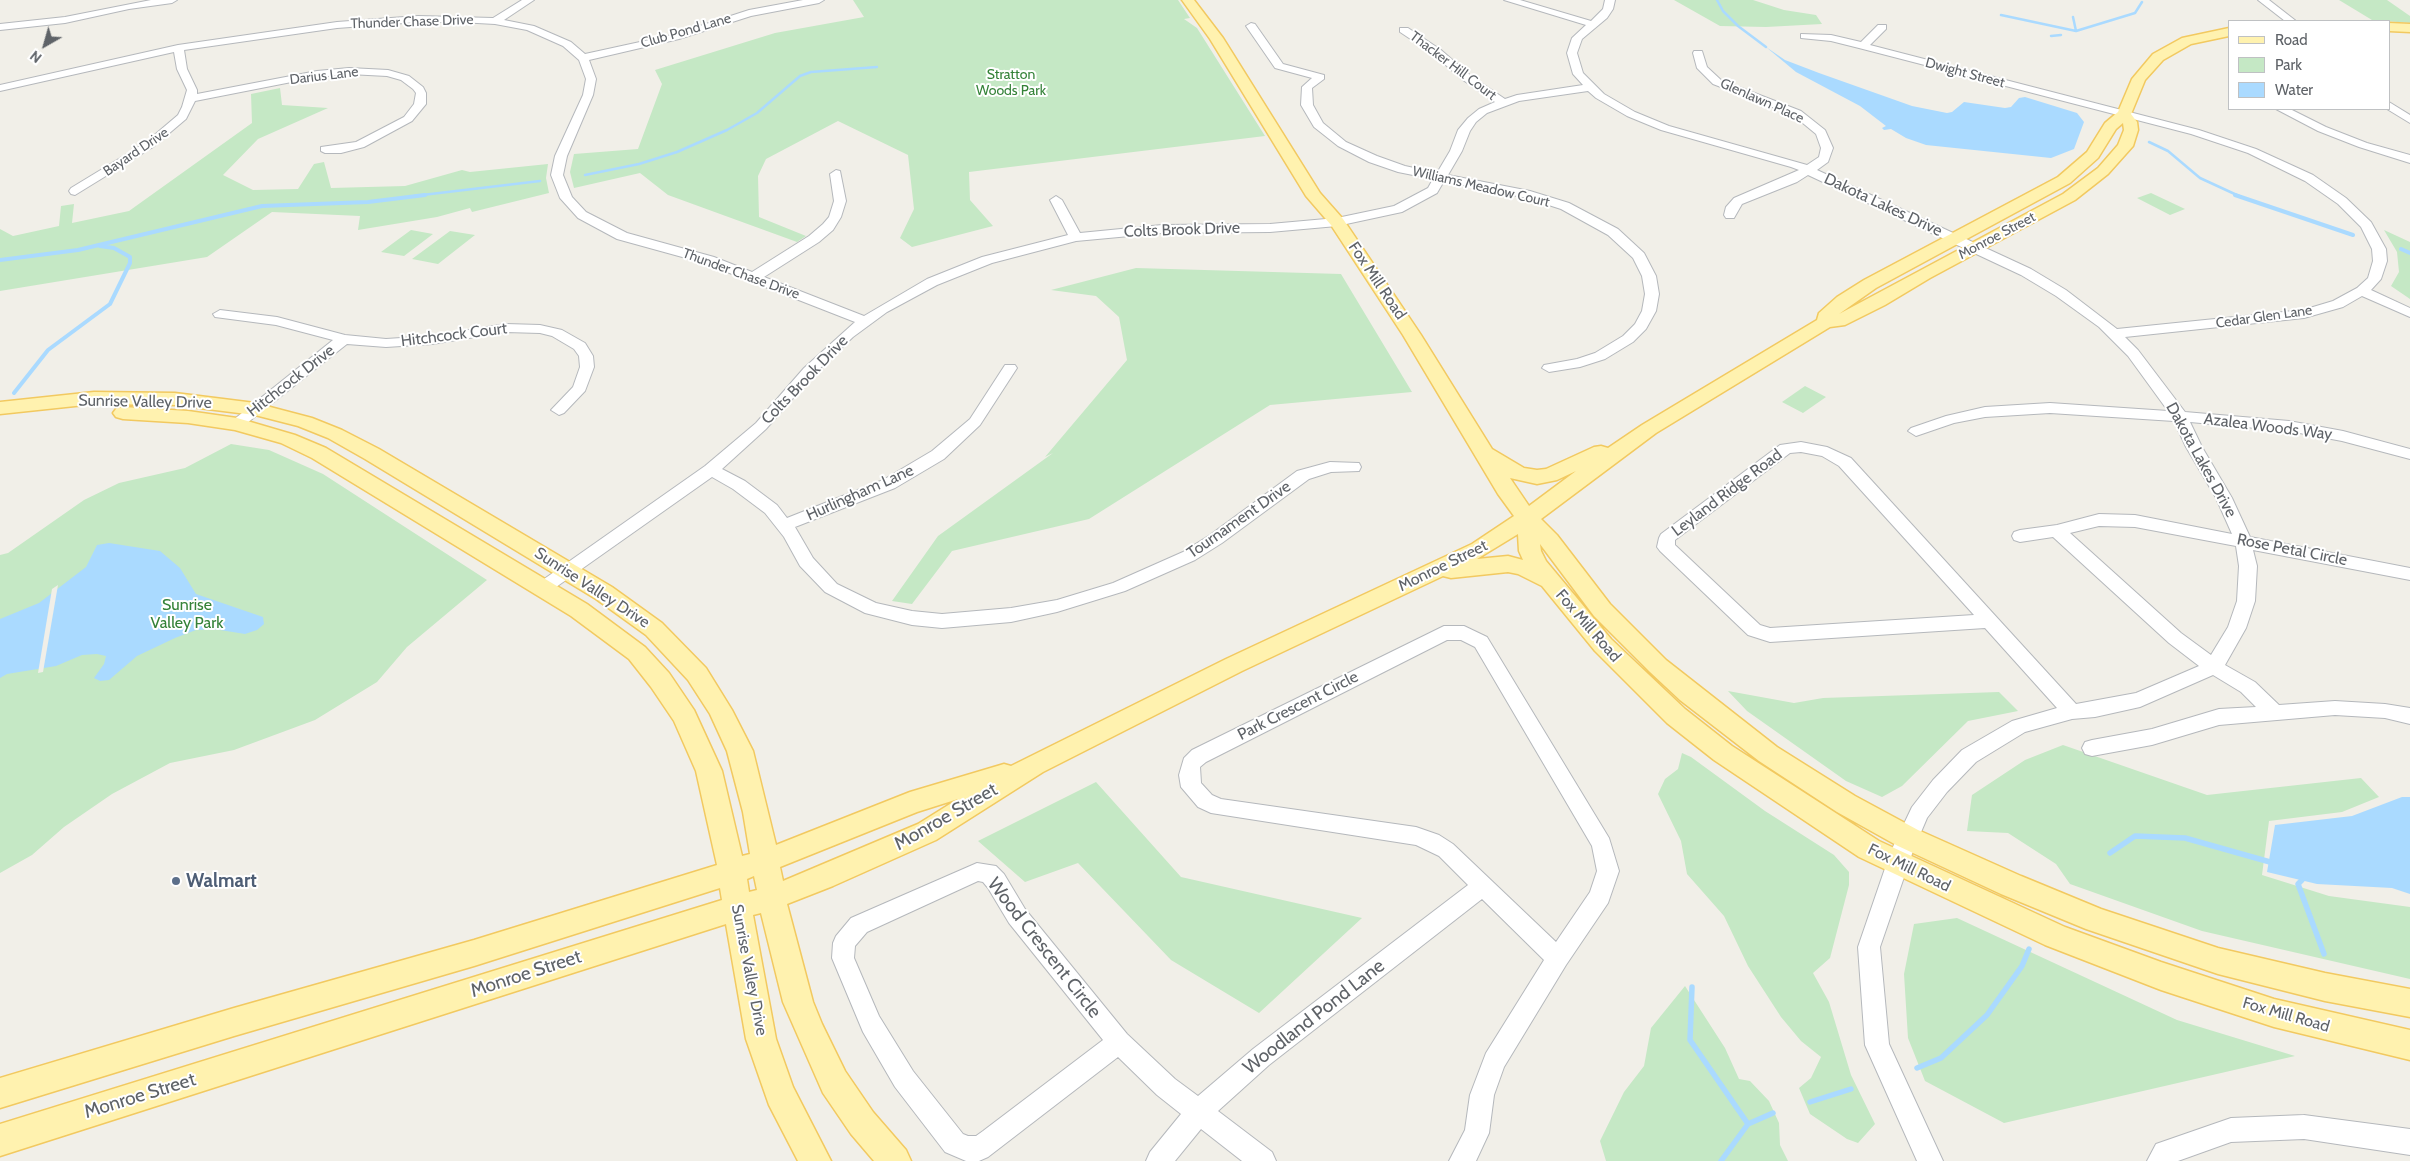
<!DOCTYPE html>
<html>
<head>
<meta charset="utf-8">
<style>
	body { margin:0 }
	#map { position:relative; width:2410px; height:1161px; overflow:hidden; background:#f1efe8; font-family:Cabin,sans-serif }
	canvas { display:block }
	.legend { position:absolute; left:2228px; top:20px; width:162px; height:90px; box-sizing:border-box; background:#fff; border:1px solid #bfc1c3; margin:0; padding:6px 9px; list-style:none; font-size:15px; color:#5f6368 }
	.legend li { display:flex; align-items:center; gap:10px; height:25px }
	.legend b { width:25px; border:1px solid #bfc1c3 }
	.north { position:absolute; left:20px; top:20px; width:50px; height:50px; -webkit-text-stroke:4px #fff; paint-order:stroke; rotate:218deg; font-size:14px; font-weight:700; line-height:20px; text-align:center; color:#5f6368 }
	.north::after { content:''; display:block; margin:auto; width:18px; height:22px; background:#5f6368; clip-path:polygon(50% 0,100% 100%,50% 72%,0 100%) }
</style>
</head>
<body>
<div id="map">
<canvas width="2410" height="1161"></canvas>
<ul class="legend">
<li><b style="height:6px;background:#fff2af"></b>Road</li>
<li><b style="height:14px;background:#c5e8c5"></b>Park</li>
<li><b style="height:14px;background:#aadaff"></b>Water</li>
</ul>
<div class="north">N</div>
</div>
<script>
const ctx = document.querySelector('canvas').getContext('2d');
ctx.lineJoin = 'round';
function paint(path, color) { ctx.fillStyle = color; ctx.fill(path, 'evenodd'); }
const toPath = rows => new Path2D(rows.map(r => 'M' + r).join(''));
function strokePath(path, color, width, dash) { ctx.strokeStyle = color; ctx.lineWidth = width; ctx.lineCap = dash ? 'butt' : 'round'; ctx.setLineDash(dash || []); ctx.stroke(path); }
function write(font, color, halo, rows, align = 'center') {
  ctx.font = font + ' Cabin,sans-serif'; ctx.lineWidth = 4; ctx.setLineDash([]); ctx.textBaseline = 'middle'; ctx.strokeStyle = halo; ctx.fillStyle = color; for (const [text, x, y, turn = 0] of rows) {
    ctx.save(); ctx.translate(x, y); ctx.rotate((+turn || 0) * Math.PI / 180); ctx.textAlign = isNaN(turn) ? turn : align; if (halo) ctx.strokeText(text, 0, 0); ctx.fillText(text, 0, 0); ctx.restore();
  }
}
paint(toPath([
	[853,0,1178,0,1190,18,1184,19,1197,28,1265,136,969,172,970,200,993,226,912,247,900,238,914,209,908,155,838,121,766,159,758,176,759,217,806,236,797,242,668,195,640,173,574,188,570,172,574,154,638,149,662,84,655,70,775,33,864,17],
	[1674,0,1753,0,1784,10,1816,15,1822,24,1766,27,1720,26],
	[2339,0,2387,0,2410,16,2410,23,2372,20],
	[280,88,282,105,328,108,258,139,223,175,253,190,298,189,314,164,324,162,331,188,405,186,462,170,470,172,548,164,546,178,549,193,472,212,470,208,437,217,358,230,360,216,272,212,207,257,0,291,0,229,13,236,59,226,61,206,74,204,72,223,129,211,252,123,251,94],
	[2151,193,2185,209,2170,215,2137,198],
	[411,230,433,234,404,256,381,252],
	[2384,230,2410,242,2410,299,2391,286,2399,272,2397,252],
	[450,231,475,235,438,264,412,259],
	[1136,268,1341,274,1412,392,1270,405,1089,519,952,551,912,604,892,601,938,536,1053,453,1045,457,1127,360,1119,317,1096,296,1051,290],
	[1805,386,1826,397,1803,413,1782,402],
	[231,444,269,450,323,474,487,580,407,647,377,682,315,720,234,750,170,763,112,794,64,827,32,855,0,873,0,555,8,553,84,500,119,483,185,468],
	[1728,691,1794,703,1823,698,1999,692,2018,711,1968,721,1902,786,1882,797,1846,781,1747,711],
	[2063,745,2207,795,2361,778,2379,797,2342,812,2269,821,2262,875,2329,896,2410,907,2410,979,2202,931,2070,884,2056,864,2008,833,1967,831,1972,795,2025,760],
	[1682,753,1691,757,1765,811,1834,855,1849,872,1849,885,1830,958,1813,973,1829,1002,1851,1075,1875,1124,1858,1143,1847,1139,1810,1114,1799,1088,1811,1078,1821,1057,1801,1041,1781,1017,1748,966,1724,916,1687,874,1681,841,1658,794,1665,779,1678,769],
	[1096,782,1181,877,1362,918,1259,1013,1171,960,1078,863,1025,882,978,841],
	[1957,918,2177,1020,2295,1056,2004,1123,1925,1081,1908,1038,1904,974,1914,924],
	[1685,986,1725,1048,1739,1079,1750,1081,1769,1101,1779,1123,1780,1145,1788,1161,1606,1161,1600,1141,1624,1092,1644,1066,1651,1028]
]), '#c5e8c5');
paint(toPath([
	[1766,47,1785,60,1819,73,1912,106,1947,113,1952,112,1964,102,2005,108,2011,107,2019,98,2025,97,2077,113,2084,122,2074,149,2051,158,1926,145,1906,138,1891,129,1884,130,1882,128,1886,126,1860,106,1796,72],
	[109,543,160,551,180,568,196,594,263,617,264,624,257,630,245,634,214,629,196,630,175,638,137,656,109,680,100,681,94,678,104,664,106,656,97,654,82,655,56,666,7,674,0,678,0,619,39,603,86,567,97,545],
	[2402,797,2410,797,2410,894,2392,888,2317,884,2267,872,2275,825,2352,816]
]), '#aadaff');
paint(toPath([
	[58,585,43,672,38,673,52,589]
]), '#f1efe8');
strokePath(toPath([
	[1717,0,1723,11,1738,26,1766,47],
	[2001,15,2076,31,2135,13,2142,2],
	[2073,17,2076,31],
	[2051,36,2061,35],
	[2149,142,2168,151,2200,178,2239,196],
	[585,175,639,164,677,152,727,130,757,113,800,76,811,72,877,67],
	[414,196,540,181]
]), '#aadaff', 2.5);
strokePath(toPath([
	[2235,195,2353,235],
	[2401,249,2410,253],
	[0,260,78,250,262,206,368,202,425,195],
	[14,393,48,350,110,304,130,263,130,257,114,248,100,246]
]), '#aadaff', 4);
strokePath(toPath([
	[2110,853,2135,836,2185,838,2270,862],
	[2302,880,2298,884,2324,954],
	[1692,987,1690,1040,1748,1124,1721,1161],
	[1917,1068,1941,1058,1987,1015,2022,966,2029,949],
	[1810,1102,1851,1089],
	[1748,1124,1773,1113]
]), '#aadaff', 5.5);
const minor = toPath([
	[151,0,177,0,172,3,129,9,65,23,0,30,0,24,65,17,151,0],
	[522,0,534,0,504,20,534,26,571,42,585,54,672,35,749,10,803,0,824,0,819,3,751,16,679,39,589,60,596,79,593,95,567,156,563,175,572,197,586,212,627,233,714,257,752,272,809,236,823,224,829,217,834,201,830,174,836,170,840,171,846,201,841,217,833,230,819,242,764,277,864,316,927,279,982,257,1068,235,1050,200,1056,196,1062,200,1080,233,1162,225,1270,224,1337,218,1394,206,1428,188,1433,179,1398,172,1369,162,1338,146,1314,127,1301,105,1302,87,1312,78,1275,68,1246,26,1251,23,1255,24,1283,64,1324,75,1324,79,1312,88,1313,105,1323,123,1346,142,1377,156,1405,166,1437,173,1450,151,1458,130,1468,118,1479,109,1495,102,1463,80,1433,54,1400,32,1400,28,1408,28,1441,50,1471,76,1505,99,1517,95,1583,85,1573,74,1567,53,1572,38,1586,25,1504,0,1520,0,1591,21,1603,9,1605,0,1615,0,1613,9,1607,18,1582,39,1577,53,1583,73,1604,94,1635,112,1669,126,1807,165,1819,157,1821,148,1816,134,1793,115,1713,84,1697,68,1693,53,1694,51,1702,51,1707,67,1721,80,1801,111,1825,130,1833,148,1828,162,1817,170,2031,269,2066,290,2117,329,2303,310,2333,301,2357,288,2368,278,2373,261,2372,249,2361,227,2338,204,2305,181,2248,153,2191,134,1859,48,1831,41,1801,38,1801,34,1831,35,1861,42,1878,25,1886,25,1886,29,1870,45,2199,130,2256,149,2313,175,2346,198,2371,222,2386,249,2387,261,2381,279,2371,290,2410,308,2410,317,2362,296,2343,307,2304,318,2125,337,2138,350,2185,412,2289,421,2343,431,2410,449,2410,459,2342,441,2289,431,2190,422,2202,447,2232,498,2250,537,2410,568,2410,580,2253,550,2257,566,2255,601,2246,628,2225,665,2255,682,2279,705,2335,701,2385,704,2410,708,2410,724,2385,718,2335,715,2219,725,2152,745,2092,756,2085,754,2082,748,2085,742,2092,740,2152,729,2219,709,2256,707,2241,692,2213,675,2140,707,2095,717,2072,719,2025,732,1976,762,1947,792,1927,818,1913,851,1880,947,1889,1044,1943,1161,1917,1161,1865,1045,1858,947,1891,851,1912,807,1933,780,1962,750,2012,721,2057,708,1985,628,1770,642,1748,635,1660,551,1657,547,1659,538,1661,534,1780,445,1801,442,1827,447,1851,458,2076,704,2136,693,2199,666,2169,643,2053,537,2020,542,2014,540,2012,536,2014,532,2020,530,2057,525,2099,514,2135,515,2232,534,2216,498,2186,447,2174,421,2050,413,1985,417,1954,423,1916,436,1908,431,1911,428,1946,416,1985,407,2050,403,2168,411,2128,356,2099,327,2056,296,2021,275,1808,175,1797,182,1742,204,1734,218,1726,218,1724,215,1726,207,1734,198,1799,170,1791,167,1661,130,1627,116,1596,98,1588,91,1519,101,1487,113,1476,122,1470,131,1462,151,1448,175,1530,191,1569,203,1618,229,1644,253,1656,276,1659,294,1656,311,1646,329,1633,342,1605,359,1580,367,1549,372,1542,368,1544,365,1577,359,1595,353,1623,336,1635,324,1642,311,1645,294,1642,276,1633,258,1608,235,1561,209,1527,198,1444,181,1437,193,1402,212,1337,226,1270,232,1162,233,1076,241,992,263,937,285,887,312,853,337,814,374,766,429,722,469,745,481,777,505,787,518,883,480,932,451,970,419,1005,365,1015,365,1017,368,980,425,944,459,895,488,795,527,813,558,837,584,876,603,912,611,942,614,1011,608,1057,600,1113,583,1183,552,1210,535,1297,471,1330,462,1359,463,1361,467,1359,471,1331,472,1309,479,1222,543,1195,560,1125,591,1057,612,1011,622,942,628,912,625,865,613,825,592,800,566,784,537,765,513,733,489,712,477,549,592,543,594,537,592,534,588,537,584,705,466,756,423,804,368,855,322,704,263,617,239,578,218,560,198,551,175,555,156,583,95,586,79,579,60,563,46,527,30,495,24,459,22,418,22,337,28,184,50,187,69,197,90,197,94,317,71,349,68,388,70,409,76,423,87,426,93,426,104,412,121,364,147,341,153,325,153,321,151,321,147,356,142,404,117,414,104,416,93,413,89,401,80,387,76,349,74,317,77,195,101,186,119,153,147,75,195,71,194,69,191,71,188,145,143,178,115,182,107,187,90,177,69,174,52,0,91,0,85,178,45,337,22,418,16,493,18,522,0],
	[1801,452,1822,456,1839,466,1974,615,1770,628,1760,625,1675,545,1675,540,1790,453,1801,452],
	[2099,526,2135,527,2236,546,2239,566,2237,601,2228,627,2211,655,2181,633,2070,533,2099,526],
	[2258,0,2269,0,2296,21,2285,21,2258,0],
	[2389,102,2410,115,2410,123,2387,109,2389,102],
	[2276,109,2290,109,2326,127,2367,143,2410,155,2410,163,2359,147,2318,131,2276,109],
	[220,310,277,317,345,335,386,339,432,336,506,324,540,325,562,330,585,343,593,356,594,367,585,391,564,413,559,415,551,410,573,387,580,367,579,356,574,349,552,336,540,333,506,332,432,344,386,347,347,344,242,427,237,429,232,427,229,424,232,421,333,340,276,325,215,317,213,314,220,310],
	[1444,626,1464,626,1487,637,1609,838,1619,871,1608,903,1566,965,1504,1067,1494,1095,1489,1133,1476,1161,1449,1161,1465,1130,1470,1095,1486,1053,1544,960,1482,899,1269,1065,1218,1111,1272,1152,1276,1161,1242,1161,1201,1129,1175,1161,1146,1161,1150,1152,1181,1114,1157,1095,1118,1057,988,1157,979,1161,966,1161,945,1152,895,1087,863,1032,832,958,833,943,836,936,851,918,977,863,996,866,1004,874,1025,909,1127,1034,1175,1079,1198,1096,1253,1049,1468,885,1439,856,1416,845,1211,813,1198,807,1181,787,1179,775,1184,758,1192,750,1444,626],
	[1447,640,1461,640,1475,647,1592,846,1597,871,1590,892,1556,942,1453,844,1439,835,1416,827,1221,799,1212,795,1201,783,1200,767,1206,762,1447,640],
	[978,881,983,882,988,888,1009,923,1103,1040,983,1131,976,1136,968,1136,963,1134,913,1071,879,1016,854,958,855,946,867,932,978,881],
	[2304,1115,2410,1129,2410,1155,2304,1139,2231,1142,2178,1161,2147,1161,2156,1144,2231,1118,2304,1115]
]);
const major = toPath([
	[1182,0,1194,0,1223,38,1320,193,1343,219,1421,335,1492,449,1524,468,1537,470,1546,469,1594,447,1601,446,1608,448,1642,425,1817,320,1819,313,1837,297,1864,280,2058,177,2087,152,2105,123,2118,112,2132,79,2153,54,2182,38,2229,28,2229,36,2191,44,2163,60,2145,80,2131,114,2137,122,2138,130,2133,146,2108,174,2075,200,1930,278,1885,305,1845,325,1830,327,1656,433,1541,519,1557,535,1610,604,1666,660,1777,747,1855,796,1918,830,2021,876,2101,909,2218,948,2325,973,2410,989,2410,1017,2325,1001,2218,974,2086,929,2001,894,1898,846,1837,812,1759,761,1680,700,1650,672,1594,616,1540,544,1541,551,1546,561,1611,639,1685,709,1732,746,1879,841,2065,927,2161,962,2274,999,2410,1030,2410,1060,2274,1027,2161,990,2045,945,1859,857,1714,760,1667,723,1595,651,1542,586,1518,574,1508,572,1451,578,1443,576,1242,671,1043,772,936,840,833,886,787,904,813,1002,822,1024,845,1071,873,1112,906,1150,911,1161,874,1161,851,1134,823,1093,783,1002,761,913,753,915,776,1039,793,1087,831,1161,798,1161,769,1105,746,1039,726,924,0,1156,0,1124,722,900,720,888,474,966,234,1036,0,1108,0,1078,234,1008,474,940,717,865,696,771,674,721,651,687,629,659,571,616,312,458,281,443,235,430,188,423,123,419,116,417,113,413,116,409,123,407,188,411,237,418,295,435,326,448,587,604,645,647,669,673,694,710,722,771,742,856,750,854,743,812,727,751,710,714,688,680,646,635,596,599,365,459,328,438,298,426,255,415,175,405,94,404,0,414,0,402,94,392,175,393,255,403,312,418,342,430,379,449,612,587,662,623,706,668,732,710,753,751,776,845,910,792,1004,764,1011,766,1226,659,1472,544,1514,516,1498,494,1403,335,1331,225,1306,196,1210,39,1182,0],
	[2123,123,2124,130,2118,145,2098,168,2063,194,1839,314,1876,288,2070,183,2098,158,2116,129,2123,123],
	[1576,471,1529,506,1510,478,1537,484,1557,480,1576,471],
	[1518,534,1519,551,1523,560,1508,556,1477,559,1518,534],
	[958,799,918,824,783,881,780,867,917,812,958,799],
	[754,876,757,890,749,892,747,879,754,876],
	[2389,23,2410,24,2410,32,2389,31,2389,23]
]);
strokePath(minor, '#b5b8bc', 2);
strokePath(major, '#f2c960', 3);
paint(minor, '#fff');
paint(major, '#fff2af');
for (const [x, y, r, color] of [
	[176,881,5,"#5c6f8a"]
]) { const dot = new Path2D(); dot.arc(x, y, r, 0, 2 * Math.PI); ctx.fillStyle = color; ctx.fill(dot); strokePath(dot, '#fff', 2); }
write('14px', '#5f6368', '#fff', [
	["Thunder Chase Drive",412,22,-2],
	["Club Pond Lane",686,31,-16],
	["Thacker Hill Court",1453,66,37],
	["Dwight Street",1965,73,15],
	["Darius Lane",324,76,-7],
	["Glenlawn Place",1762,101,24],
	["Bayard Drive",136,152,-34],
	["Williams Meadow Court",1481,187,13],
	["Monroe Street",1997,236,-28],
	["Thunder Chase Drive",741,274,20],
	["Cedar Glen Lane",2264,317,-8]
]);
write('14px', '#348238', '#fff', [
	["Stratton",1011,75],
	["Woods Park",1011,91]
]);
write('16px', '#5f6368', '#fff', [
	["Dakota Lakes Drive",1883,205,25],
	["Colts Brook Drive",1182,230,-2],
	["Fox Mill Road",1377,281,56],
	["Hitchcock Court",454,335,-7],
	["Colts Brook Drive",805,380,-46],
	["Hitchcock Drive",291,381,-38],
	["Sunrise Valley Drive",145,402,1],
	["Azalea Woods Way",2268,427,7],
	["Dakota Lakes Drive",2201,460,61],
	["Hurlingham Lane",860,493,-24],
	["Leyland Ridge Road",1727,493,-37],
	["Tournament Drive",1239,520,-35],
	["Rose Petal Circle",2292,550,11],
	["Monroe Street",1443,566,-26],
	["Sunrise Valley Drive",592,588,33],
	["Fox Mill Road",1588,626,49],
	["Park Crescent Circle",1298,706,-27],
	["Fox Mill Road",1909,868,26],
	["Sunrise Valley Drive",749,970,79],
	["Fox Mill Road",2286,1015,16]
]);
write('16px', '#348238', '#fff', [
	["Sunrise",187,605],
	["Valley Park",187,623]
]);
write('19px', '#5f6368', '#fff', [
	["Monroe Street",946,817,-30],
	["Wood Crescent Circle",1044,948,52],
	["Monroe Street",526,974,-18],
	["Woodland Pond Lane",1314,1017,-38],
	["Monroe Street",140,1096,-17]
]);
write('bold 19px', '#4e5e75', '#fff', [
	["Walmart",186,881]
], 'left');
</script>
</body>
</html>
